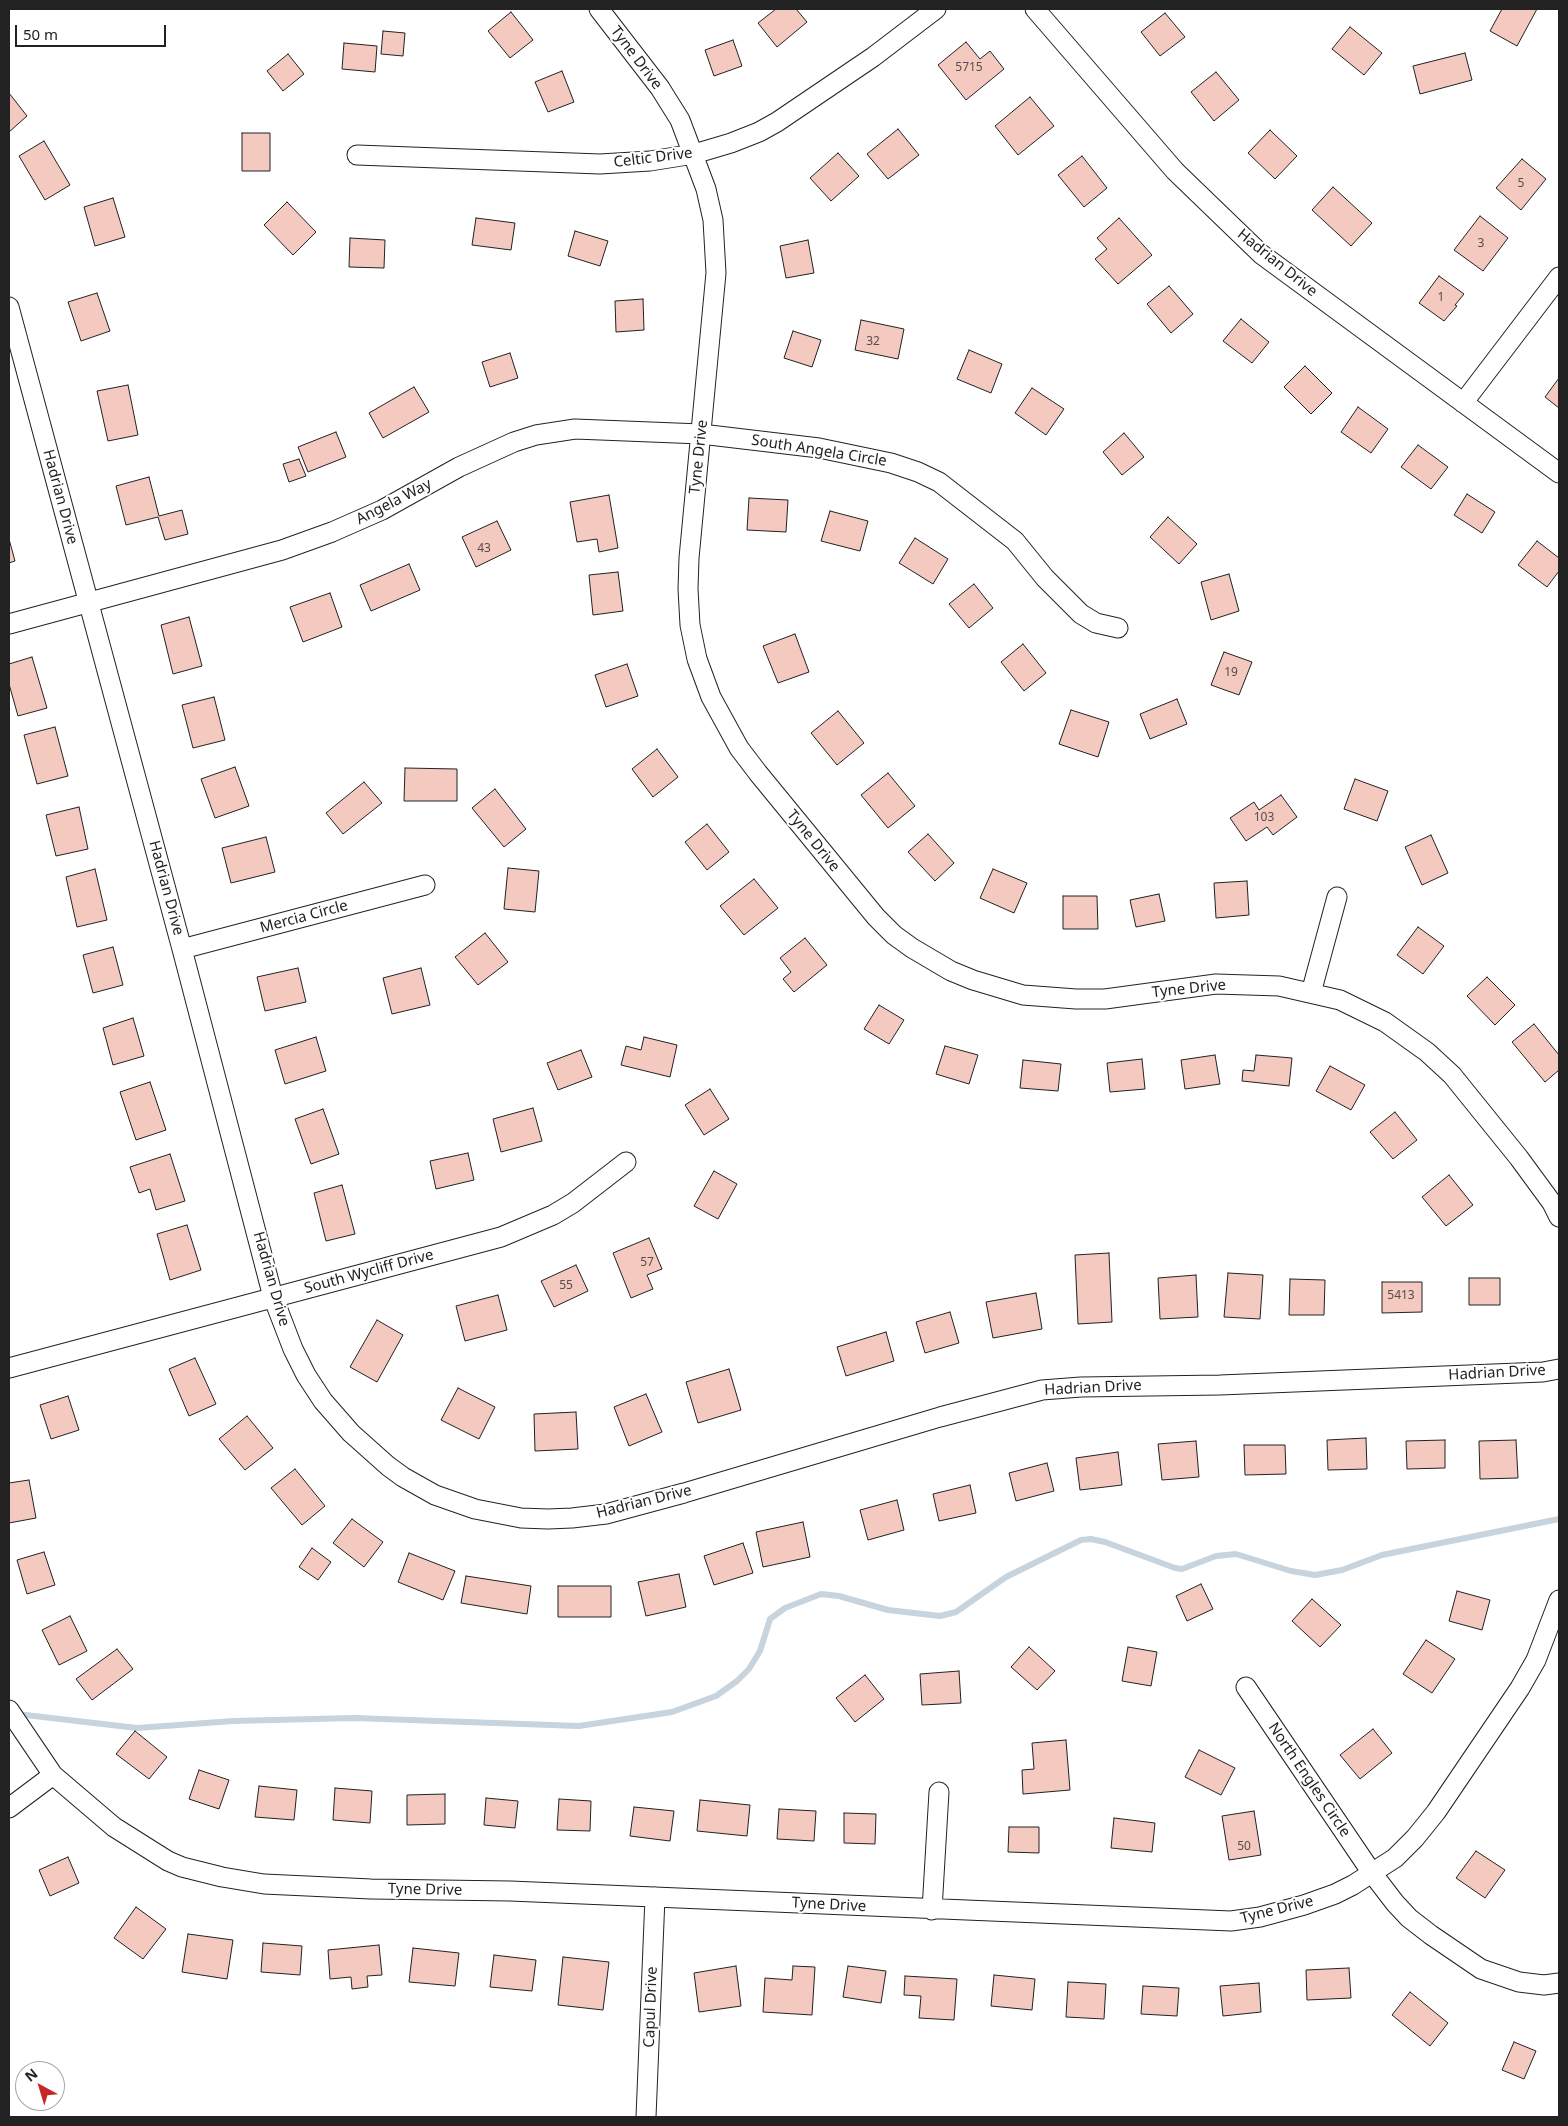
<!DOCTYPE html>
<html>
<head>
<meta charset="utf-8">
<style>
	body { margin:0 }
	#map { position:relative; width:1568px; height:2126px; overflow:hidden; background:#fff; font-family:"Noto Sans",sans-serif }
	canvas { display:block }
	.frame { position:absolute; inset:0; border:10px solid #222; pointer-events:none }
	.north { position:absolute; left:15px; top:2061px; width:50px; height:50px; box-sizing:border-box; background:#fff; border:1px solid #a7a7a7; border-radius:50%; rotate:321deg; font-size:14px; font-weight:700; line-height:20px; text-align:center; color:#222 }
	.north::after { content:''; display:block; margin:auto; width:18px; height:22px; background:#c62828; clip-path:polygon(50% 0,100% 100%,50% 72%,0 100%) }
	.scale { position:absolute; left:15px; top:25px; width:151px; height:22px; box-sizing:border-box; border:2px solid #222; border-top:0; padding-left:6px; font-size:15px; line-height:18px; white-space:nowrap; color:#222; -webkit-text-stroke:4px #fff; paint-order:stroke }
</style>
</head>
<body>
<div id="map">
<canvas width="1568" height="2126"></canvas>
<div class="frame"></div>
<div class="north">N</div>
<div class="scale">50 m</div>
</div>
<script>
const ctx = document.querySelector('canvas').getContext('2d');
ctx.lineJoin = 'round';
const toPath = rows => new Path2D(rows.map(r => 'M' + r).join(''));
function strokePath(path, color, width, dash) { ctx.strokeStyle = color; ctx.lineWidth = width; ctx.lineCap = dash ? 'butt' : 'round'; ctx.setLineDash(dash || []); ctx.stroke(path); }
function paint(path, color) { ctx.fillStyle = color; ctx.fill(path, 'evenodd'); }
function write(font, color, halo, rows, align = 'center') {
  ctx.font = font + ' "Noto Sans",sans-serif'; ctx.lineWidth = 4; ctx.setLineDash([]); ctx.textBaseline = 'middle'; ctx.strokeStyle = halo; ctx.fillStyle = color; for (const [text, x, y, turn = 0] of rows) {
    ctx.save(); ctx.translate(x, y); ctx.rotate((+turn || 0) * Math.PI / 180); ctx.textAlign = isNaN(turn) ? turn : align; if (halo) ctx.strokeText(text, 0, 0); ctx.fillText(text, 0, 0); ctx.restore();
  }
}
strokePath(toPath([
	[17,1714,137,1728,233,1721,354,1718,579,1726,672,1712,716,1696,737,1681,749,1669,760,1651,770,1619,785,1608,821,1594,839,1596,888,1610,940,1616,956,1612,1006,1577,1081,1540,1091,1539,1105,1542,1175,1568,1182,1569,1216,1556,1236,1554,1291,1571,1315,1575,1342,1570,1382,1555,1559,1519]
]), '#c7d3dd', 6);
const building = toPath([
	[776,9,796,9,807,22,777,47,758,23,776,9],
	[1502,9,1537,9,1517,46,1490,31,1502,9],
	[511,12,533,40,510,58,488,31,511,12],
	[1165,13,1185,37,1160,56,1141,32,1165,13],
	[1350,27,1382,53,1364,75,1332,49,1350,27],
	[383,31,405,33,403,56,381,54,383,31],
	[733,40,742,66,714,76,705,50,733,40],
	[966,42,980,59,990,51,1004,69,966,100,938,65,966,42],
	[344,43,377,46,375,72,342,69,344,43],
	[1465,53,1472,80,1420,94,1413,66,1465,53],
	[288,54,304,74,283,91,267,71,288,54],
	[562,71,574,102,548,112,535,82,562,71],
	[1216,72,1239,100,1214,121,1191,92,1216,72],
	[9,93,27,116,9,132,9,93],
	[1030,97,1054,126,1018,155,995,126,1030,97],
	[898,129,919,155,888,179,867,154,898,129],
	[1270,130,1297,156,1275,179,1248,153,1270,130],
	[242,133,270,133,270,171,242,171,242,133],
	[44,141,70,185,45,200,19,156,44,141],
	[838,153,859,176,831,201,810,178,838,153],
	[1082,156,1107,188,1084,207,1058,175,1082,156],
	[1522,159,1546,179,1521,210,1496,188,1522,159],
	[1333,187,1372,223,1351,246,1312,210,1333,187],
	[113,198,125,237,95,246,84,207,113,198],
	[287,202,316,232,293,255,264,225,287,202],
	[1480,216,1508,238,1483,271,1454,250,1480,216],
	[476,218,515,223,511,250,472,245,476,218],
	[1119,218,1152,255,1118,284,1095,259,1107,249,1097,238,1119,218],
	[575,231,608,241,600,266,568,256,575,231],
	[350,238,385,240,384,268,349,267,350,238],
	[808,240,814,273,786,278,780,246,808,240],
	[1439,276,1464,294,1455,305,1457,306,1444,321,1419,303,1439,276],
	[1169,286,1193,314,1171,333,1147,304,1169,286],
	[97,293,110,331,81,341,68,302,97,293],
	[643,299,644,330,616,332,615,301,643,299],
	[1241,319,1269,342,1252,363,1223,341,1241,319],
	[861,320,904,329,898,359,855,350,861,320],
	[793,331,821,340,812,367,784,358,793,331],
	[969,350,1002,364,991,393,957,379,969,350],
	[510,353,518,378,490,387,482,362,510,353],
	[1305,366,1332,393,1311,414,1284,387,1305,366],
	[1559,378,1559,408,1545,397,1559,378],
	[128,385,138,435,108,441,97,391,128,385],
	[414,387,429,412,383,438,369,413,414,387],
	[1032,388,1064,409,1046,435,1015,413,1032,388],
	[1358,407,1388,429,1371,453,1341,432,1358,407],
	[336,432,346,457,308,472,298,447,336,432],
	[1124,433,1144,457,1122,475,1103,452,1124,433],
	[1418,445,1448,467,1431,489,1401,467,1418,445],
	[299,459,306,476,289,482,283,464,299,459],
	[149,477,159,516,182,510,188,534,165,540,158,517,126,525,116,486,149,477],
	[1467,494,1495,512,1482,533,1454,515,1467,494],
	[609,495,618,548,599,552,597,539,577,542,570,502,609,495],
	[749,498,788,500,786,532,747,530,749,498],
	[830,511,868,521,860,551,821,541,830,511],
	[1168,517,1197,544,1179,564,1150,537,1168,517],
	[497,521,511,550,476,567,462,537,497,521],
	[915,538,948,559,933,584,899,563,915,538],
	[9,539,15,561,9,563,9,539],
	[1537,541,1559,558,1559,571,1547,587,1518,565,1537,541],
	[409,564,420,590,371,611,360,585,409,564],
	[618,572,623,611,593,615,589,575,618,572],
	[1229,574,1239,611,1211,620,1201,582,1229,574],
	[974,584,993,608,969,628,949,604,974,584],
	[330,593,342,627,303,642,290,607,330,593],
	[189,617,202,666,173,674,161,625,189,617],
	[795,634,809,672,778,683,763,646,795,634],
	[1023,644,1046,673,1024,691,1001,662,1023,644],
	[1224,652,1252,662,1239,695,1211,685,1224,652],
	[32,657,47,708,18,716,9,684,9,664,32,657],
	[627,664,638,696,606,707,595,675,627,664],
	[214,697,225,740,193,748,182,705,214,697],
	[1177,699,1187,724,1150,739,1140,714,1177,699],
	[1071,710,1109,722,1098,757,1059,744,1071,710],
	[838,711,864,743,837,765,811,733,838,711],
	[55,727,68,776,37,784,24,735,55,727],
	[657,749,678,777,653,797,632,769,657,749],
	[235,767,249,806,215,818,201,779,235,767],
	[405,768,457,769,457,801,404,801,405,768],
	[888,773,915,806,888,828,861,795,888,773],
	[1355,779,1388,791,1377,821,1344,809,1355,779],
	[364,782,382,803,343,834,326,813,364,782],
	[495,789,526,829,504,847,472,808,495,789],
	[1281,795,1297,817,1273,835,1267,827,1246,841,1230,818,1254,802,1259,810,1281,795],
	[79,807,88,849,56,856,46,815,79,807],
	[707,824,729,852,707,870,685,842,707,824],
	[928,834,954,863,935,881,908,852,928,834],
	[1431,835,1448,873,1422,885,1405,847,1431,835],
	[266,837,275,872,231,883,222,848,266,837],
	[508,868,539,871,535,912,504,909,508,868],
	[95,869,107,920,77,927,66,877,95,869],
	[993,869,1027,883,1014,913,980,898,993,869],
	[754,879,778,908,744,935,720,906,754,879],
	[1247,881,1249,915,1216,918,1214,883,1247,881],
	[1159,894,1165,921,1136,927,1130,900,1159,894],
	[1063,896,1097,896,1098,929,1063,929,1063,896],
	[1418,927,1444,946,1423,974,1397,955,1418,927],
	[485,933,508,962,478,985,455,957,485,933],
	[805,938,827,965,794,992,783,979,791,972,780,958,805,938],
	[113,947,123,985,93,993,83,955,113,947],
	[298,968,306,1002,265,1011,257,977,298,968],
	[421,968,430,1005,392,1014,383,978,421,968],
	[1487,977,1515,1005,1495,1025,1467,996,1487,977],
	[879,1005,904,1020,889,1044,864,1029,879,1005],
	[133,1018,144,1056,113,1065,103,1028,133,1018],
	[1534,1024,1559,1055,1559,1070,1545,1082,1512,1042,1534,1024],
	[316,1037,326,1071,285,1084,275,1050,316,1037],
	[644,1037,677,1045,670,1077,621,1065,626,1046,641,1050,644,1037],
	[945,1046,978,1055,969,1084,936,1074,945,1046],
	[581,1050,592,1077,558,1090,547,1063,581,1050],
	[1215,1055,1220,1084,1185,1089,1181,1060,1215,1055],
	[1256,1055,1292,1058,1289,1086,1242,1081,1243,1070,1254,1071,1256,1055],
	[1142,1059,1145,1089,1110,1092,1107,1063,1142,1059],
	[1023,1060,1061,1064,1058,1091,1020,1088,1023,1060],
	[1330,1066,1365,1085,1351,1110,1316,1091,1330,1066],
	[150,1082,166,1130,136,1140,120,1092,150,1082],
	[710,1089,729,1119,704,1135,685,1105,710,1089],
	[533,1108,542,1141,501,1152,493,1119,533,1108],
	[323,1109,339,1154,311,1164,295,1119,323,1109],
	[1395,1112,1417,1140,1393,1159,1370,1132,1395,1112],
	[468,1153,474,1180,436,1189,430,1161,468,1153],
	[170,1154,185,1201,156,1210,150,1189,139,1193,130,1167,170,1154],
	[714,1171,737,1184,718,1219,694,1206,714,1171],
	[1449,1175,1473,1205,1446,1226,1422,1197,1449,1175],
	[342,1185,355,1234,326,1241,314,1193,342,1185],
	[187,1225,201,1270,170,1280,157,1234,187,1225],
	[649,1238,662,1269,647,1275,653,1289,631,1298,613,1253,649,1238],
	[1109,1253,1112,1322,1078,1324,1075,1255,1109,1253],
	[576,1265,588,1291,554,1307,541,1281,576,1265],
	[1228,1273,1263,1275,1260,1319,1224,1317,1228,1273],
	[1196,1275,1198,1317,1160,1319,1158,1278,1196,1275],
	[1469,1278,1500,1278,1500,1305,1469,1305,1469,1278],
	[1290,1279,1325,1280,1324,1315,1289,1315,1290,1279],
	[1382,1282,1422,1282,1422,1312,1382,1313,1382,1282],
	[1036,1293,1042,1329,993,1338,986,1302,1036,1293],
	[498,1295,507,1330,465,1341,456,1306,498,1295],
	[950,1312,959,1343,925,1353,916,1322,950,1312],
	[377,1320,403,1335,377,1382,350,1367,377,1320],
	[886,1332,894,1361,846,1376,837,1347,886,1332],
	[195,1358,216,1404,189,1416,169,1369,195,1358],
	[729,1369,741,1410,698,1423,686,1382,729,1369],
	[458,1388,495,1407,479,1439,441,1420,458,1388],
	[646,1394,662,1432,629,1446,614,1407,646,1394],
	[68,1396,79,1430,51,1439,40,1405,68,1396],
	[576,1412,578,1449,535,1451,534,1414,576,1412],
	[247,1416,273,1448,245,1470,219,1439,247,1416],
	[1366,1438,1367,1469,1328,1470,1327,1440,1366,1438],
	[1445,1440,1445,1468,1407,1469,1406,1441,1445,1440],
	[1516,1440,1518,1478,1480,1479,1479,1441,1516,1440],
	[1196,1441,1199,1477,1162,1480,1158,1444,1196,1441],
	[1244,1445,1285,1445,1286,1474,1245,1475,1244,1445],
	[1118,1452,1122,1485,1080,1490,1076,1458,1118,1452],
	[1047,1463,1054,1491,1016,1501,1009,1473,1047,1463],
	[295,1469,325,1506,302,1525,271,1488,295,1469],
	[29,1480,36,1518,9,1523,9,1483,29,1480],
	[970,1485,976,1513,939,1521,933,1494,970,1485],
	[897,1500,904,1530,868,1540,860,1510,897,1500],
	[352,1519,383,1542,364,1567,333,1543,352,1519],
	[803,1522,810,1557,763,1567,756,1532,803,1522],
	[743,1543,753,1573,714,1585,704,1556,743,1543],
	[312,1548,331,1562,318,1580,299,1567,312,1548],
	[44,1552,55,1585,27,1594,17,1560,44,1552],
	[409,1553,455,1571,443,1600,398,1582,409,1553],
	[679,1574,686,1607,646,1616,638,1582,679,1574],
	[466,1576,531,1586,527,1614,461,1603,466,1576],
	[1201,1584,1213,1609,1187,1621,1176,1596,1201,1584],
	[558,1586,611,1586,611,1617,558,1617,558,1586],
	[1457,1591,1490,1600,1482,1630,1449,1621,1457,1591],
	[1312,1599,1341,1625,1320,1647,1292,1621,1312,1599],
	[70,1616,87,1651,59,1665,42,1630,70,1616],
	[1426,1640,1455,1659,1432,1693,1403,1674,1426,1640],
	[1029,1647,1055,1671,1037,1690,1011,1667,1029,1647],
	[1128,1647,1157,1652,1151,1686,1122,1681,1128,1647],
	[117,1649,133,1669,92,1700,76,1679,117,1649],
	[959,1671,961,1703,922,1705,920,1674,959,1671],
	[865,1675,884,1699,855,1722,836,1698,865,1675],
	[1373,1729,1392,1753,1360,1779,1340,1755,1373,1729],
	[135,1731,167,1757,149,1779,116,1754,135,1731],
	[1066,1740,1070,1790,1023,1794,1022,1770,1034,1769,1032,1743,1066,1740],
	[1199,1750,1235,1768,1221,1795,1185,1777,1199,1750],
	[199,1770,229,1780,219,1809,189,1799,199,1770],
	[259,1786,297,1790,294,1820,255,1817,259,1786],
	[335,1788,372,1791,370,1823,333,1820,335,1788],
	[445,1794,445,1824,407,1825,407,1795,445,1794],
	[486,1798,518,1801,515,1828,484,1825,486,1798],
	[559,1799,591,1801,590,1831,557,1830,559,1799],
	[700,1800,750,1805,747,1836,697,1831,700,1800],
	[634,1807,674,1811,670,1841,630,1836,634,1807],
	[779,1809,816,1811,814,1841,777,1839,779,1809],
	[1254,1811,1261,1855,1229,1860,1222,1816,1254,1811],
	[844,1813,876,1814,875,1844,844,1843,844,1813],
	[1114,1818,1155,1823,1152,1852,1111,1848,1114,1818],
	[1009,1827,1039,1827,1039,1853,1008,1852,1009,1827],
	[1476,1851,1505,1870,1485,1898,1456,1878,1476,1851],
	[68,1857,79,1883,50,1896,39,1870,68,1857],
	[136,1907,166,1929,143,1959,114,1938,136,1907],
	[188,1934,233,1940,227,1979,182,1972,188,1934],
	[263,1943,302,1946,300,1975,261,1972,263,1943],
	[379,1945,382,1975,367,1976,368,1987,352,1989,351,1977,330,1979,328,1950,379,1945],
	[413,1948,459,1953,455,1986,409,1982,413,1948],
	[494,1955,536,1960,532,1991,490,1987,494,1955],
	[563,1957,609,1962,603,2010,558,2005,563,1957],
	[736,1966,741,2006,699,2012,694,1973,736,1966],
	[793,1966,815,1967,812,2015,763,2012,765,1978,792,1980,793,1966],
	[848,1966,886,1971,881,2003,843,1997,848,1966],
	[1349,1968,1351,1998,1307,2000,1306,1970,1349,1968],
	[994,1975,1035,1979,1032,2010,991,2006,994,1975],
	[905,1976,957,1979,954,2020,919,2018,921,1996,904,1995,905,1976],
	[1068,1982,1106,1984,1104,2019,1066,2017,1068,1982],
	[1259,1983,1261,2012,1223,2016,1220,1986,1259,1983],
	[1143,1986,1179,1988,1177,2016,1141,2014,1143,1986],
	[1410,1992,1448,2023,1430,2046,1392,2015,1410,1992],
	[1514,2042,1536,2051,1524,2079,1502,2070,1514,2042]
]);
paint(building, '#f3c9c0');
strokePath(building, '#222', 1);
const minor = toPath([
	[599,9,660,88,680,120,706,189,713,220,716,273,689,558,688,589,690,625,697,659,711,697,739,748,758,773,876,917,894,935,912,948,951,971,973,980,1023,995,1076,999,1105,999,1216,984,1279,986,1340,1000,1385,1022,1427,1052,1452,1075,1519,1158,1552,1203,1559,1217],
	[1035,9,1175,171,1261,254,1559,473],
	[357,155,600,164,650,161,694,154,731,143,759,132,777,122,873,57,936,9],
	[9,307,182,949,273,1297,293,1349,306,1375,323,1401,351,1433,388,1466,403,1477,435,1495,475,1509,521,1518,548,1519,572,1518,606,1514,684,1493,940,1417,1042,1390,1081,1387,1220,1385,1543,1372,1559,1369],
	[1463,403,1559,277],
	[9,624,282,550,332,532,382,510,459,467,514,442,536,435,575,429,701,434,819,448,891,463,918,472,939,482,1015,541,1045,578,1081,614,1096,623,1118,628],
	[182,949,425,885],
	[1311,993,1337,897],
	[9,1368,501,1237,553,1215,573,1203,626,1162],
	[1246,1687,1372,1873,1395,1903,1409,1918,1431,1935,1481,1969,1519,1982,1544,1985,1559,1983],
	[9,1710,53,1775,114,1827,168,1861,182,1867,222,1877,264,1884,371,1889,510,1891,1231,1921,1260,1917,1304,1905,1335,1894,1353,1885,1395,1858,1415,1838,1436,1812,1520,1688,1536,1660,1559,1600],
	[9,1808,53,1775],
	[932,1910,939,1792],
	[646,2117,655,1897]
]);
strokePath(minor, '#222', 21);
strokePath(minor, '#fff', 19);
write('12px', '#564c4a', null, [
	["5715",969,68],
	["5",1521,184],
	["3",1481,244],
	["1",1441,298],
	["32",873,342],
	["43",484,549],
	["19",1231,673],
	["103",1264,818],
	["57",647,1263],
	["55",566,1286],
	["5413",1401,1296],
	["50",1244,1847]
]);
write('15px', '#222', '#fff', [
	["Tyne Drive",636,58,53],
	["Celtic Drive",653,158,-7],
	["Hadrian Drive",1277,263,39],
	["South Angela Circle",819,451,9],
	["Tyne Drive",699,457,-84],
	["Hadrian Drive",60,497,75],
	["Angela Way",394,502,-27],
	["Tyne Drive",813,841,51],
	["Hadrian Drive",166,888,75],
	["Mercia Circle",304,917,-15],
	["Tyne Drive",1189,989,-6],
	["South Wycliff Drive",369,1272,-15],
	["Hadrian Drive",271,1279,74],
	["Hadrian Drive",1497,1373,-3],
	["Hadrian Drive",1093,1388,-3],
	["Hadrian Drive",644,1502,-14],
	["North Engles Circle",1309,1780,56],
	["Tyne Drive",425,1890,1],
	["Tyne Drive",829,1905,3],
	["Tyne Drive",1277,1910,-14],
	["Capul Drive",651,2007,-88]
]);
</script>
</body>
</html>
